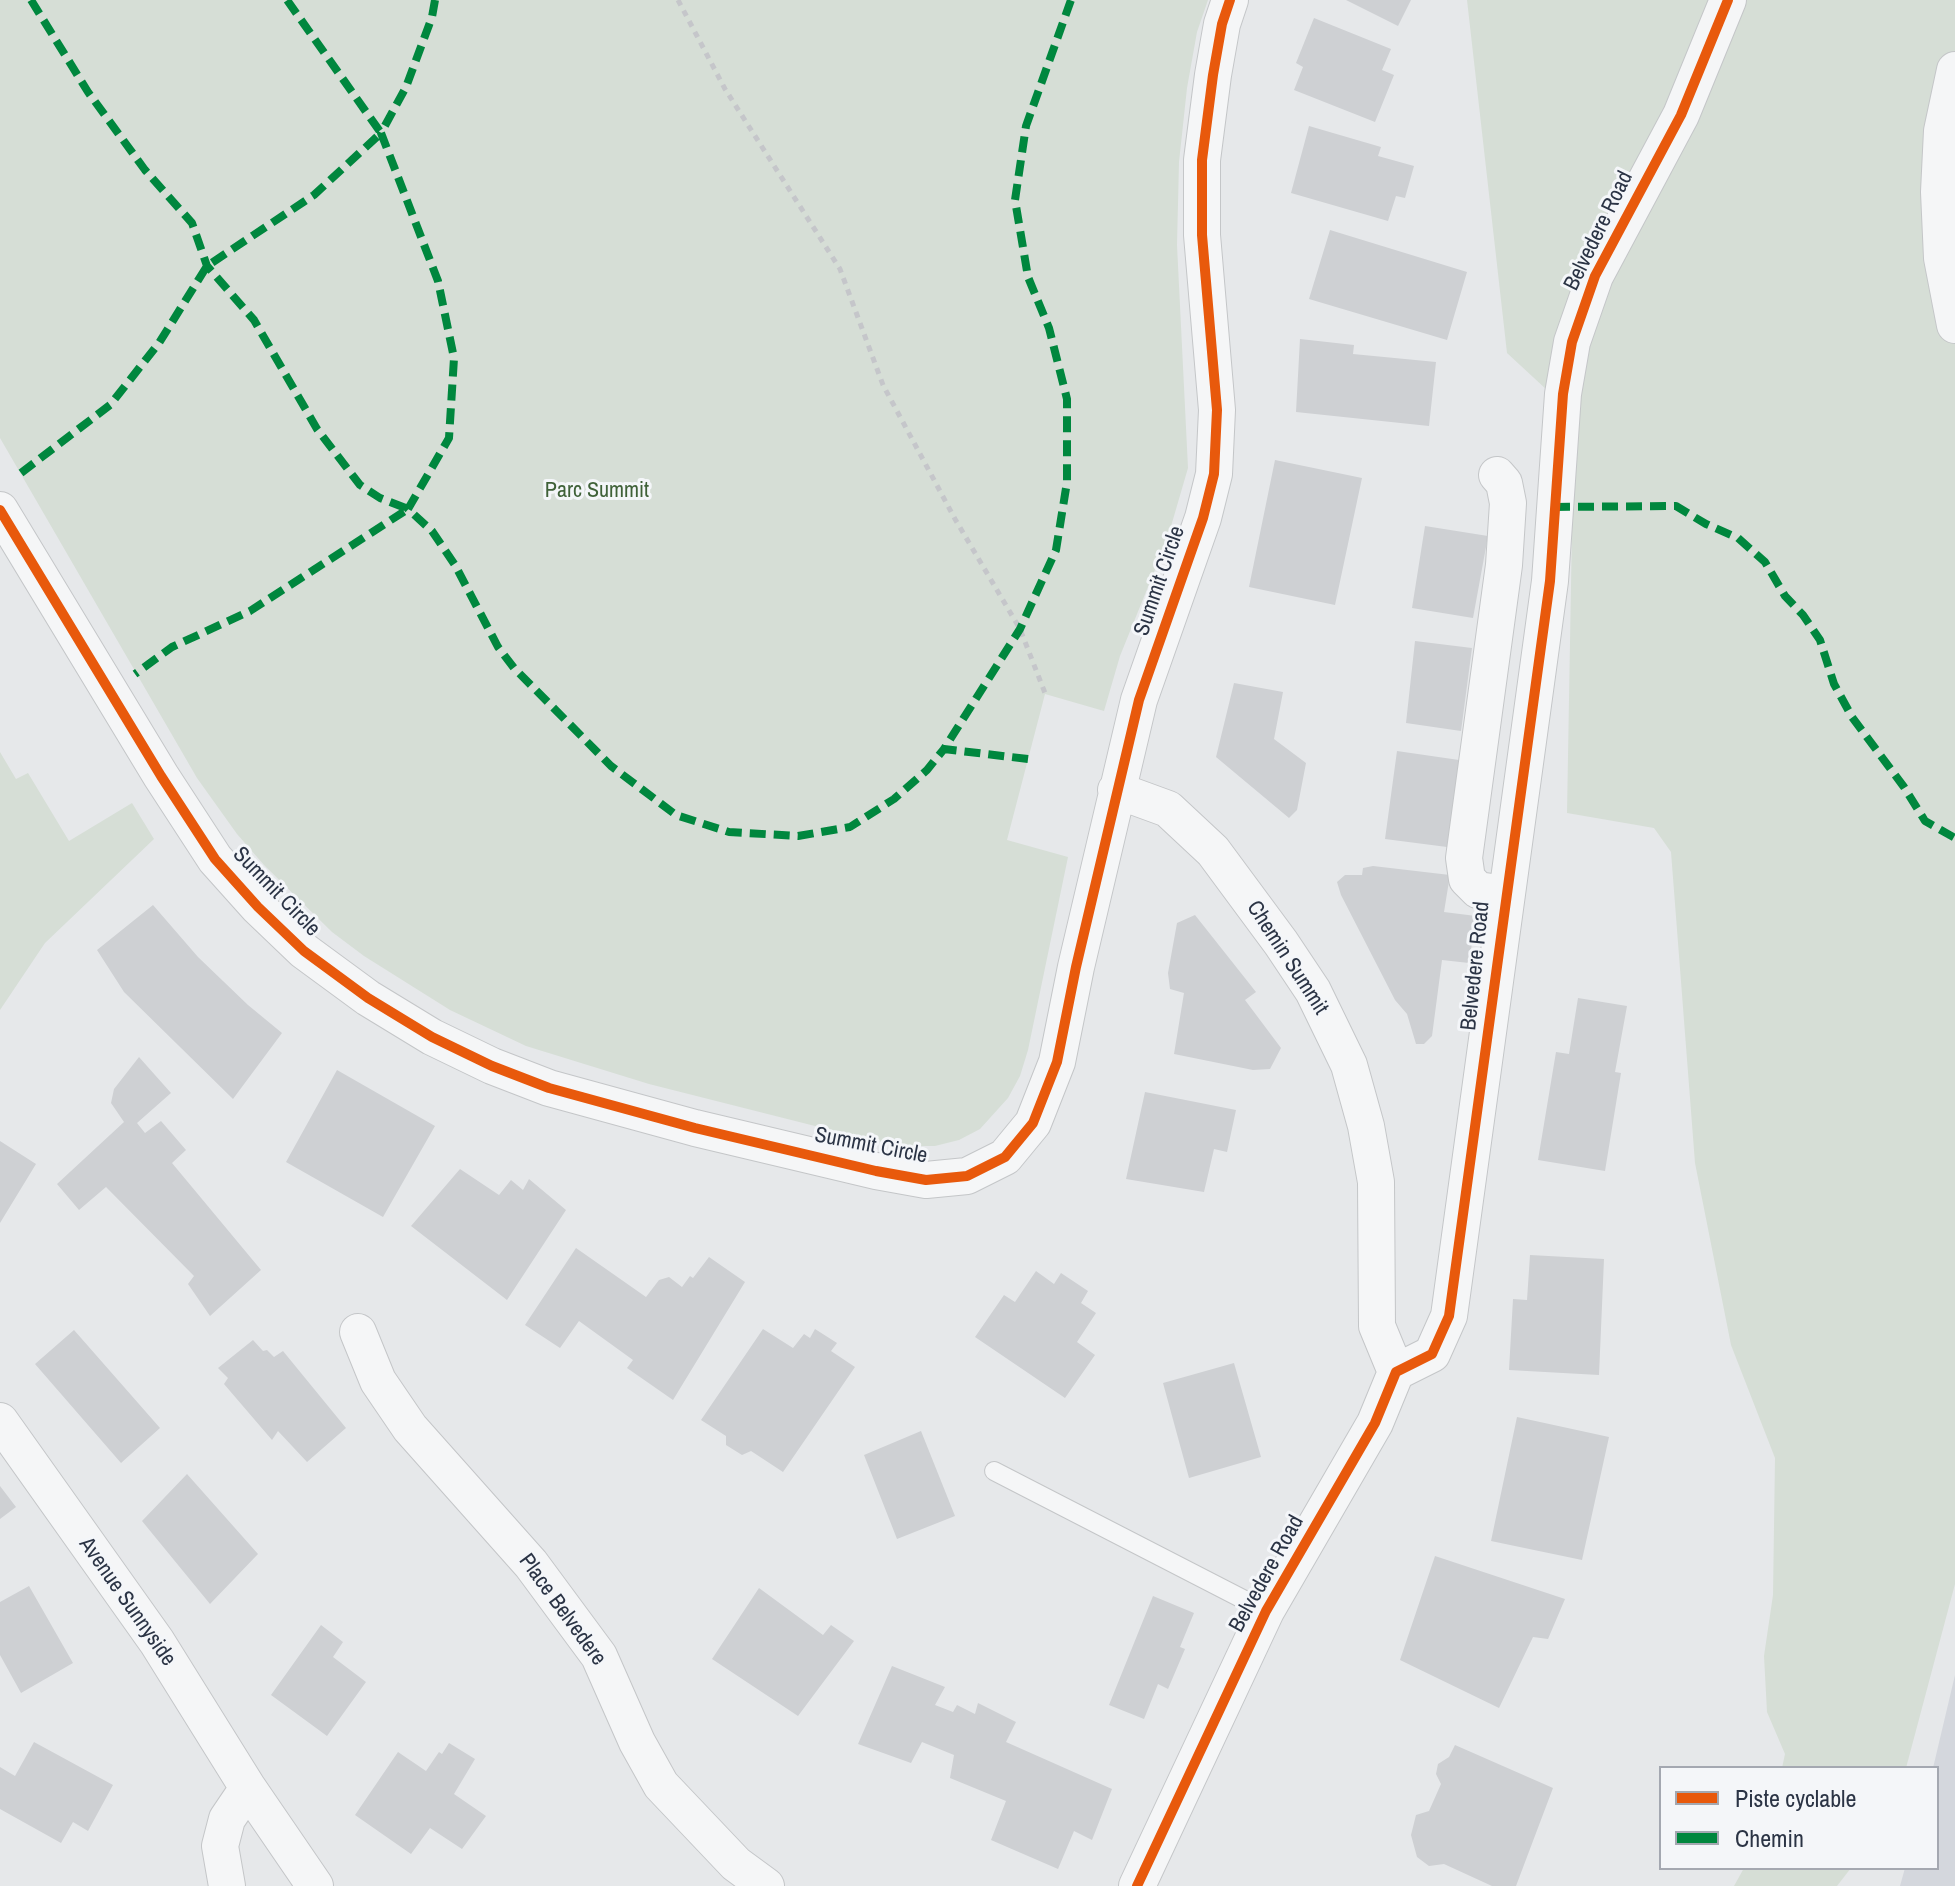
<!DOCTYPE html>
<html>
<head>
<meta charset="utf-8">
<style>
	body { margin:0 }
	#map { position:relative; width:1955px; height:1886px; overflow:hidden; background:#e6e8ea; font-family:"Archivo Narrow",sans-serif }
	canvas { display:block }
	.legend { position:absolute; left:1659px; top:1766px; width:280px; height:104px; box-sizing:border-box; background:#f4f6f9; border:2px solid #a4a8b1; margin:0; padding:10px 14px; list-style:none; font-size:24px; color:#2b3445 }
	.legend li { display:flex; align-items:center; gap:16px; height:40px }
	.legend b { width:40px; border:2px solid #a4a8b1 }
</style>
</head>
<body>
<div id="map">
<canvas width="1955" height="1886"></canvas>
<ul class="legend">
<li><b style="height:10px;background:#e8590c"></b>Piste cyclable</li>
<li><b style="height:10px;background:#00873e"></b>Chemin</li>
</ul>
</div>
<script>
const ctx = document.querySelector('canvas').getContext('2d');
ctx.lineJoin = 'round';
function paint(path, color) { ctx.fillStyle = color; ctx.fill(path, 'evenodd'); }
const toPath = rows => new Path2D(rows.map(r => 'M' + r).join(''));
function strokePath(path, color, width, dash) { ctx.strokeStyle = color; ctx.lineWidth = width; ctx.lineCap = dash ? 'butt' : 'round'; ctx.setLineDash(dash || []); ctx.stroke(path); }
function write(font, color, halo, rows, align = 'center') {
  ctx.font = font + ' "Archivo Narrow",sans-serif'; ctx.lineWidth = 6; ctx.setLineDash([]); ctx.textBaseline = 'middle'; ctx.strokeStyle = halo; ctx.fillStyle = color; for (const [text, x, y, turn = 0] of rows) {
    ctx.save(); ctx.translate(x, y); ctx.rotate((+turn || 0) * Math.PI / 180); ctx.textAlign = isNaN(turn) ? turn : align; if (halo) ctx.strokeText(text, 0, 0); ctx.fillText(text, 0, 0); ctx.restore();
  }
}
paint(toPath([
	[1955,1675,1955,1886,1900,1886,1905,1868,1937,1868,1937,1768,1933,1768]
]), '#d4d7dd');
paint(toPath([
	[0,0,1208,0,1197,32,1187,88,1179,162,1177,245,1188,468,1167,540,1120,656,1104,711,1045,694,1007,840,1068,857,1028,1050,1020,1076,1008,1098,980,1129,959,1140,935,1146,894,1146,649,1084,526,1046,450,1010,364,956,332,932,264,865,237,834,197,778,0,438],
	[1467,0,1955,0,1955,1584,1906,1768,1782,1768,1785,1754,1767,1712,1764,1656,1773,1595,1775,1458,1731,1345,1695,1163,1671,852,1654,828,1567,813,1574,415,1507,353],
	[0,752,16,779,28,773,69,841,132,803,154,839,45,943,0,1010],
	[1744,1868,1851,1868,1837,1886,1734,1886]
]), '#d6ded6');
paint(toPath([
	[1346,0,1411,0,1398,26],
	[1314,18,1391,49,1382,70,1394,75,1375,122,1294,90,1303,67,1296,63],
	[1309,126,1381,147,1378,156,1414,166,1405,198,1396,196,1388,221,1291,193],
	[1330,230,1467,272,1447,340,1309,299],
	[1300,339,1354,345,1353,354,1436,362,1429,426,1296,412],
	[1275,460,1362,478,1335,605,1249,587],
	[1425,526,1488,536,1473,618,1412,608],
	[1415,641,1472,648,1461,731,1406,723],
	[1234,683,1283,692,1274,739,1306,763,1297,810,1289,818,1216,757],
	[1397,751,1459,760,1447,847,1385,839],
	[1373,866,1450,875,1444,912,1476,916,1469,963,1442,960,1432,1036,1424,1044,1416,1044,1407,1014,1395,1000,1341,895,1337,882,1345,875,1362,875,1363,868],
	[153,905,198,957,248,1005,282,1033,233,1099,124,992,97,950],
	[1195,915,1256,992,1245,1000,1281,1048,1270,1069,1253,1070,1174,1054,1184,993,1170,989,1168,973,1177,923],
	[1578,998,1627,1006,1615,1072,1621,1073,1605,1171,1538,1160,1556,1052,1569,1054],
	[139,1057,171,1093,137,1123,145,1133,161,1121,186,1150,172,1163,261,1270,210,1316,188,1284,194,1276,106,1187,79,1210,57,1184,124,1122,111,1103,114,1089],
	[337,1070,435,1126,383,1217,286,1162],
	[1145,1092,1236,1110,1227,1152,1214,1149,1204,1192,1126,1179],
	[0,1141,36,1164,0,1223],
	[460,1169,499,1195,511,1180,523,1190,529,1179,566,1210,507,1300,411,1226],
	[576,1248,646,1297,659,1280,669,1277,682,1287,690,1276,693,1278,709,1257,745,1282,673,1400,627,1368,633,1360,579,1321,560,1348,525,1325],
	[1530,1255,1604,1259,1599,1375,1509,1370,1513,1299,1527,1300],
	[1036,1271,1054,1284,1061,1273,1088,1291,1081,1303,1096,1313,1077,1342,1095,1355,1065,1398,975,1337,1004,1295,1015,1302],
	[763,1329,793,1348,804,1334,810,1338,815,1329,837,1343,831,1351,855,1367,783,1472,751,1451,742,1455,726,1445,726,1436,701,1420],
	[74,1330,160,1428,121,1463,35,1364],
	[253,1340,263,1351,267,1350,274,1357,283,1351,346,1428,307,1462,278,1431,272,1440,224,1384,228,1378,218,1368],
	[1234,1363,1261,1457,1189,1478,1163,1383],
	[1517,1417,1609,1437,1582,1560,1491,1541],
	[921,1431,955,1516,897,1539,864,1455],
	[187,1474,258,1554,210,1604,142,1521],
	[0,1486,16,1507,0,1519],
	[1435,1556,1565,1599,1548,1639,1533,1637,1499,1708,1400,1660],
	[29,1586,73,1663,21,1693,0,1655,0,1602],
	[759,1588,823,1635,831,1625,854,1641,798,1716,712,1659],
	[1153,1596,1194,1613,1180,1647,1185,1649,1168,1689,1158,1684,1144,1719,1109,1705],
	[321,1625,343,1642,333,1657,366,1682,327,1736,271,1695],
	[892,1666,945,1687,935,1705,953,1712,957,1705,975,1714,978,1703,1016,1722,1006,1742,1112,1789,1092,1840,1074,1831,1058,1869,991,1840,1006,1801,950,1778,954,1755,922,1742,911,1763,858,1744],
	[34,1742,113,1785,88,1831,73,1822,61,1843,0,1809,0,1767,15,1776],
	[449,1743,475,1759,454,1794,486,1816,462,1849,430,1828,411,1854,355,1815,398,1752,426,1771,439,1752,442,1754],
	[1455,1745,1553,1788,1516,1886,1492,1886,1444,1864,1429,1866,1417,1857,1411,1835,1416,1815,1429,1811,1441,1784,1436,1774,1438,1764,1449,1757]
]), '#ced0d3');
const lane = toPath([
	[994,1471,1266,1611]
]);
const street = toPath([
	[1955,70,1942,131,1939,192,1942,258,1955,325],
	[1497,475,1504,483,1508,503,1504,565,1464,858,1467,879,1478,890,1505,894],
	[0,510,161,776,215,859,258,907,304,951,368,998,432,1037,492,1066,549,1088,695,1128,876,1171,926,1180,967,1176,1005,1157,1033,1123,1057,1062,1076,967,1139,700,1203,518,1214,474,1217,410,1202,235,1202,160,1213,75,1222,24,1230,0],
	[1116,790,1168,809,1213,851,1281,943,1313,991,1349,1065,1366,1126,1376,1182,1377,1326,1396,1372],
	[358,1332,378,1381,410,1428,531,1564,599,1656,637,1742,661,1785,736,1864,766,1886],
	[0,1421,157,1642,248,1788],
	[227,1886,220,1846,227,1819,248,1788,315,1886],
	[1137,1886,1266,1611,1375,1423,1396,1372,1432,1354,1449,1316,1550,581,1563,394,1572,342,1595,276,1681,115,1728,0]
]);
strokePath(lane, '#c4c6c8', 20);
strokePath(street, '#c4c6c8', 38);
strokePath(toPath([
	[678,0,725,89,840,269,883,385,955,519,1020,629,1045,693]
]), '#c5c6ca', 5, [6, 6]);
strokePath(lane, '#f5f6f7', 18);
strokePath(street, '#f5f6f7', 36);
strokePath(toPath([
	[31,0,88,92,145,170,192,223,207,266,254,320,317,429,360,485,380,498,408,509,250,611,172,647,135,674],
	[435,0,432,17,406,87,381,133,438,281,454,358,449,438,408,509,432,531,455,565,498,647,514,668,611,766,676,815,729,832,798,836,850,827,894,799,927,770,944,749],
	[21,473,110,405,159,343,207,266,314,195,381,133,287,0],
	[1554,507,1676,506,1706,524,1738,538,1765,562,1785,596,1803,615,1820,640,1834,684,1852,717,1904,787,1925,821,1955,838],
	[1028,759,944,749,1020,629,1056,550,1067,482,1067,399,1049,328,1028,277,1015,200,1026,126,1071,0]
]), '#00873e', 8, [16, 8]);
strokePath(toPath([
	[0,510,161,776,215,859,258,907,304,951,368,998,432,1037,492,1066,549,1088,695,1128,876,1171,926,1180,967,1176,1005,1157,1033,1123,1057,1062,1076,967,1139,700,1203,518,1214,474,1217,410,1202,235,1202,160,1213,75,1222,24,1230,0],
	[1137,1886,1266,1611,1375,1423,1396,1372,1432,1354,1449,1316,1550,581,1563,394,1572,342,1595,276,1681,115,1728,0]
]), '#e8590c', 10);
write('22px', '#2b3445', '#f4f6f9', [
	["Belvedere Road",1599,231,-64],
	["Summit Circle",1160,581,-71],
	["Summit Circle",276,892,46],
	["Chemin Summit",1287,958,57],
	["Belvedere Road",1476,966,-84],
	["Summit Circle",871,1146,11],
	["Belvedere Road",1267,1574,-61],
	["Avenue Sunnyside",127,1602,55],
	["Place Belvedere",562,1610,54]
]);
write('22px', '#3f6138', '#f4f6f9', [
	["Parc Summit",597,491]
]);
</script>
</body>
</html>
